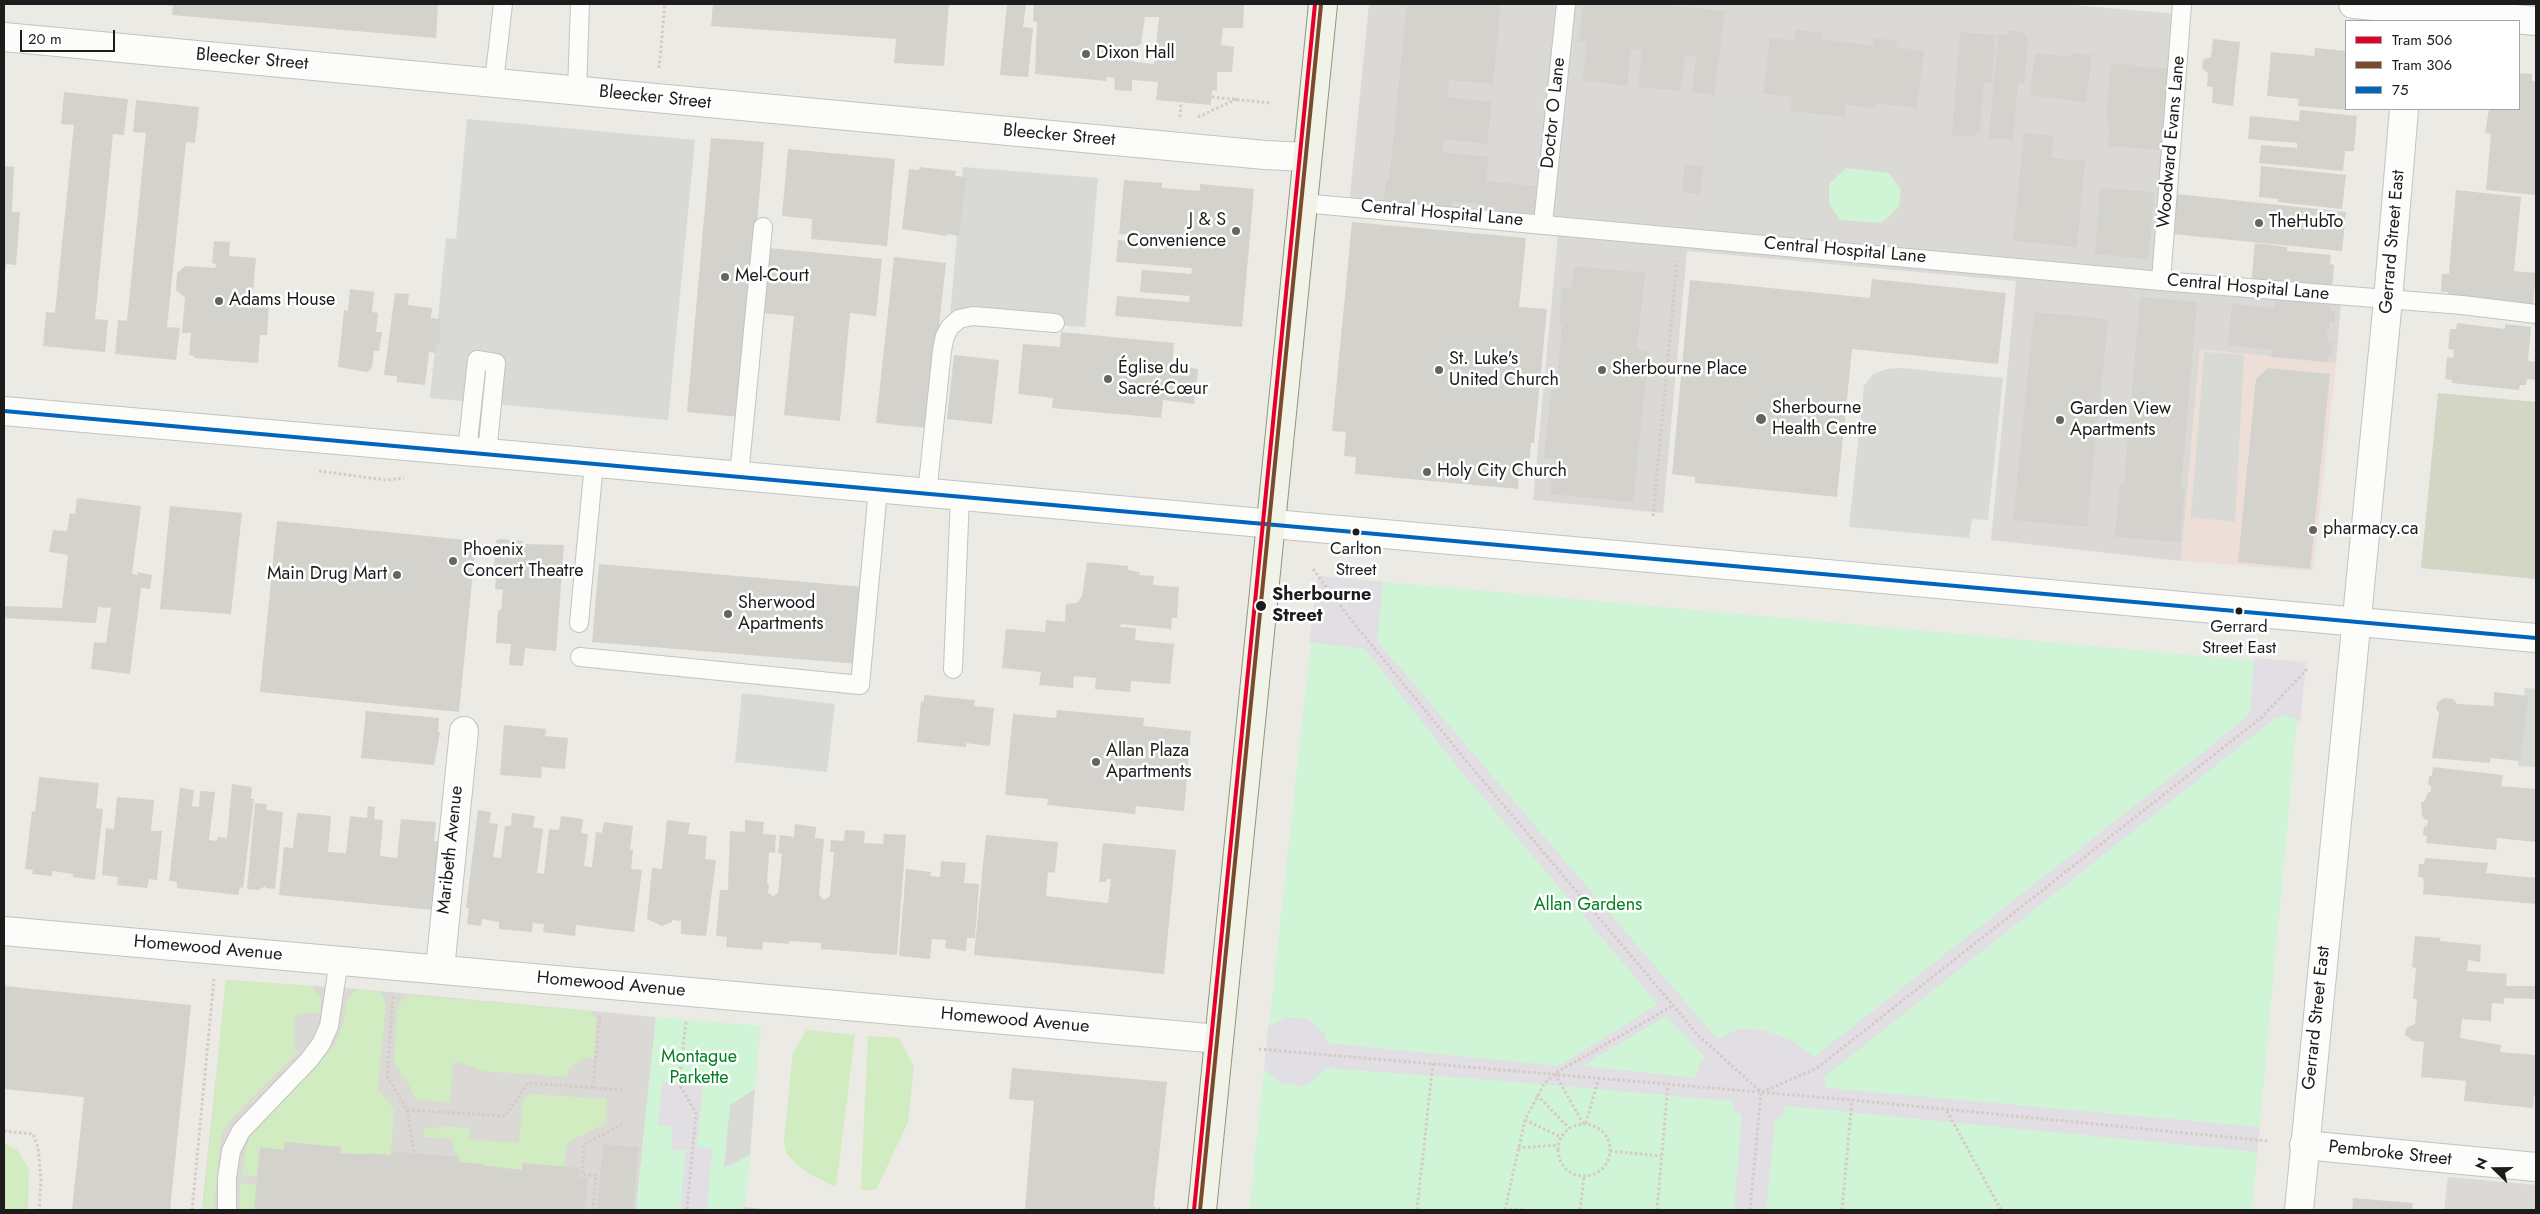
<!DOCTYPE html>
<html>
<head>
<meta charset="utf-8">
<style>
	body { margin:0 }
	#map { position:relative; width:2540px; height:1214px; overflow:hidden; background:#ebeae4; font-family:Jost,sans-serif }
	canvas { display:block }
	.frame { position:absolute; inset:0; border:5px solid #1c1c1c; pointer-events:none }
	.legend { position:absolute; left:2345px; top:20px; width:175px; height:90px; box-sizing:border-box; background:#fff; border:1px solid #a4a4a4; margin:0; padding:6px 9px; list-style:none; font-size:15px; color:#1c1c1c }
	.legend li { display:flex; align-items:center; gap:10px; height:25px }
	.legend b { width:25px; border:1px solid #a4a4a4 }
	.north { position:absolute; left:2470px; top:1144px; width:50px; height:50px; -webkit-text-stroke:4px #fff; paint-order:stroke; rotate:292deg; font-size:14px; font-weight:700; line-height:20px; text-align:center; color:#1c1c1c }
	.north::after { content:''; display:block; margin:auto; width:18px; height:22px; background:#1c1c1c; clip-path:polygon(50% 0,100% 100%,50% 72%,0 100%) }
	.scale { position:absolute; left:20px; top:30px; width:95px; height:22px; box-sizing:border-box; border:2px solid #1c1c1c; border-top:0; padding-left:6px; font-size:15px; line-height:18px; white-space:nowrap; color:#1c1c1c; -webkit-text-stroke:4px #fff; paint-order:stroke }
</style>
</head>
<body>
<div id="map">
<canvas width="2540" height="1214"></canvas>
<div class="frame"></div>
<ul class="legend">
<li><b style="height:6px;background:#e4002b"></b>Tram 506</li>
<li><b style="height:6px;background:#7a4b2a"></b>Tram 306</li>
<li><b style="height:6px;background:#0065bd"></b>75</li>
</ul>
<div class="north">N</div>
<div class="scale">20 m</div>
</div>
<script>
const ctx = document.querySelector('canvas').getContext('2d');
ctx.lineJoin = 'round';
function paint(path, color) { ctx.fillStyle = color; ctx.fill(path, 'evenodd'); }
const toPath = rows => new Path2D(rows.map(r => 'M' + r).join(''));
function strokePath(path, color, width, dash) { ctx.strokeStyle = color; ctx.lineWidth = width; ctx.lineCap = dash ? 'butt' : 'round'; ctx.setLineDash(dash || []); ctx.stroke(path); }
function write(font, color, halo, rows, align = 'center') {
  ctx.font = font + ' Jost,sans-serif'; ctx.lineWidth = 5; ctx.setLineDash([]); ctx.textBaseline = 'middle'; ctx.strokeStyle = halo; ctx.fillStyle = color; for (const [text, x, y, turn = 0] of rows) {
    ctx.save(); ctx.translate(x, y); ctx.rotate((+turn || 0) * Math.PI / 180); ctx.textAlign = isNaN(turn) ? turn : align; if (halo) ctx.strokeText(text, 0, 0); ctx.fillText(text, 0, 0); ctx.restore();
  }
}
paint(toPath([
	[1369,4,2063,4,2188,15,2164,287,2341,302,2336,363,2200,350,2181,561,1991,540,2016,281,1687,251,1663,513,1533,500,1558,235,1348,216],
	[226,980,358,989,656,1017,636,1210,202,1210],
	[2448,1177,2536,1185,2536,1210,2444,1210]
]), '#dad9d6');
paint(toPath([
	[2200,349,2336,363,2313,571,2181,561]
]), '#eeded8');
paint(toPath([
	[2438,393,2536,402,2536,579,2421,568]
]), '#d3d5c5');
paint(toPath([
	[226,980,312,986,321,999,320,1013,305,1013,294,1017,295,1049,298,1052,230,1120,222,1134,219,1150,214,1210,203,1210],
	[358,989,380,992,386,1004,378,1088,394,1110,391,1155,340,1153,341,1147,285,1142,284,1150,260,1148,258,1176,242,1175,246,1148,251,1134,319,1064,336,1042,344,1020,346,999],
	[408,995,591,1011,596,1021,594,1060,587,1057,578,1062,567,1071,568,1077,482,1071,465,1064,453,1062,450,1103,415,1099,410,1087,394,1063,398,1005],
	[807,1030,855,1035,836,1187,808,1173,793,1161,786,1152,784,1142,793,1052],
	[868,1036,899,1038,914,1067,908,1122,876,1190,861,1190],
	[529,1094,607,1099,606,1123,567,1143,564,1167,522,1164,522,1170,459,1162,459,1157,453,1149,453,1139,424,1137,425,1128,438,1129,439,1126,470,1128,469,1139,519,1143,523,1099],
	[4,1143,17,1150,29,1169,28,1210,4,1210],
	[240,1183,257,1185,254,1210,239,1210]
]), '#d1ecc0');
paint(toPath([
	[1846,168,1889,173,1901,190,1899,206,1882,223,1840,220,1829,203,1829,184],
	[1318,576,2302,665,2252,1210,1249,1210],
	[656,1017,761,1026,755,1089,730,1106,724,1168,750,1155,745,1210,636,1210]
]), '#d0f4d6');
paint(toPath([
	[1721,108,1818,117,1806,240,1709,231],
	[467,119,695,140,668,420,430,398,446,238,456,239],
	[963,167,1098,178,1085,327,950,316],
	[2204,352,2244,355,2235,522,2191,517],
	[1901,368,2003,378,1988,520,1972,519,1969,538,1849,527,1864,386,1873,374,1887,369],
	[2525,688,2536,689,2536,767,2518,766],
	[742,693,835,704,827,772,735,762],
	[755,1089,750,1155,724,1168,730,1105]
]), '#d9d9d6');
paint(toPath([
	[1318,576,1383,582,1377,641,1717,1039,1738,1029,1765,1030,1793,1041,1814,1057,2236,726,2250,713,2254,658,2306,662,2300,723,2295,718,2286,716,2274,719,1824,1077,1827,1088,2260,1127,2257,1152,1786,1106,1781,1117,1775,1120,1766,1210,1734,1210,1742,1115,1734,1110,1732,1101,1504,1081,1326,1068,1311,1082,1301,1086,1281,1083,1264,1069,1268,1026,1288,1017,1308,1019,1324,1033,1328,1043,1559,1066,1658,1004,1460,770,1365,649,1309,642],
	[1666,1016,1705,1057,1700,1063,1696,1078,1582,1066],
	[662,1082,703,1086,697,1147,712,1149,707,1210,680,1210,686,1151,671,1149,673,1127,658,1125]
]), '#e1dee4');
paint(toPath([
	[160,4,438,4,436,38,172,15,173,6],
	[713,4,949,4,944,66,894,63,896,39,711,26],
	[1007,4,1026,4,1023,27,1033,28,1028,77,1000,75],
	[1034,4,1244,4,1243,28,1223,28,1221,45,1234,47,1232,72,1217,72,1217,91,1212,90,1211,105,1156,100,1158,82,1132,80,1132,91,1115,90,1114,78,1107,77,1106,81,1035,74,1037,22,1033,21],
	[1145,17,1159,17,1154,64,1134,62,1137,46,1141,44],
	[1407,4,1501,4,1493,84,1449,80,1447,97,1492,102,1487,144,1444,139,1443,152,1489,157,1486,181,1536,186,1534,213,1479,209,1479,204,1452,202,1451,210,1384,202,1386,180,1389,180],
	[1583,4,1654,4,1725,11,1714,95,1692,92,1696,56,1685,55,1681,91,1638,87,1642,51,1631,49,1627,86,1582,80,1587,42,1579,41],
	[1795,29,1823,33,1822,39,1873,46,1873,38,1897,41,1896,47,1924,51,1917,108,1876,103,1875,108,1846,105,1845,117,1790,111,1792,97,1763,94,1770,38,1794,41],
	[2008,31,2025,32,2025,37,2028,37,2024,83,2018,83,2013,140,1989,138,1998,34,2008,35],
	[1960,32,1996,35,1992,83,1984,83,1980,130,1974,137,1952,135],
	[2213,39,2240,42,2233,106,2212,103,2213,87,2207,86,2208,73,2202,68,2203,60,2211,57],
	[2315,48,2346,51,2346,110,2298,106,2299,99,2267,96,2271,52,2314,56],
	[2035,53,2071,57,2072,53,2092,55,2086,102,2030,95],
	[2111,63,2136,65,2136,67,2172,68,2163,150,2108,146,2109,124,2106,118],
	[2519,73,2532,74,2532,81,2536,81,2536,195,2486,190,2491,134,2485,133,2489,109,2519,109],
	[64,92,128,99,124,135,113,134,95,319,108,320,105,352,43,346,46,312,55,313,74,125,61,124],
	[136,100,199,107,195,143,186,142,167,327,180,328,176,360,115,354,118,320,127,321,146,133,133,132],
	[2300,110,2357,116,2354,151,2345,151,2343,171,2259,163,2261,145,2297,148,2297,143,2248,139,2250,116,2299,121],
	[2024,133,2054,136,2051,158,2085,161,2077,247,2013,241],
	[711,138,764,142,740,417,687,412],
	[788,149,895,159,887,246,811,239,812,219,782,216],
	[1685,164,1703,166,1700,194,1682,192],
	[4,166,14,167,12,212,20,212,16,265,6,264,5,273],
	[2261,166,2346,175,2342,209,2278,202,2278,199,2259,197],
	[919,167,956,171,955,176,966,177,959,236,947,234,947,236,902,229,909,169,919,170],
	[1124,180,1162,183,1162,188,1200,191,1200,184,1254,189,1242,327,1115,316,1117,296,1189,302,1190,296,1140,292,1142,270,1191,274,1192,268,1116,262,1118,240,1194,247,1194,241,1119,234],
	[2100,188,2154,192,2149,259,2095,254],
	[2456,190,2521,197,2514,271,2536,273,2533,304,2447,296,2448,292,2441,292,2442,274,2449,274],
	[2176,194,2346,212,2342,251,2172,234],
	[1352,222,1526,238,1519,307,1547,309,1534,443,1531,443,1528,477,1519,476,1518,489,1355,474,1356,457,1344,456,1346,432,1332,431],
	[214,241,230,242,229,256,256,258,252,303,269,305,267,335,260,335,258,363,194,358,194,356,189,355,191,333,182,333,185,298,176,290,177,273,185,266,215,268,216,264,212,263],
	[2255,243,2287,247,2287,251,2331,255,2330,264,2334,265,2332,291,2251,283],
	[769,248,882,259,876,316,850,313,840,421,784,415,794,316,762,313],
	[894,257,946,263,928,428,876,423],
	[1574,266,1645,273,1637,349,1649,351,1633,502,1550,494,1554,459,1544,458,1551,390,1556,390,1562,325,1559,325,1562,287,1571,288],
	[1872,279,2006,293,1998,364,1852,349,1837,497,1695,483,1695,477,1672,474,1690,280,1870,298],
	[350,289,374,292,372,312,378,313,376,332,382,332,379,351,374,351,372,368,367,372,338,367,344,310,348,311],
	[395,293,409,294,408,305,432,308,431,318,440,319,440,341,436,345,435,353,429,352,425,385,397,382,397,376,384,375],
	[2140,297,2197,302,2181,487,2185,488,2180,542,2115,537,2120,484,2124,484],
	[2275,299,2331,305,2331,311,2335,312,2335,323,2330,322,2330,329,2327,329,2328,343,2333,343,2331,355,2328,354,2327,362,2271,357,2272,350,2228,345,2232,304,2274,308],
	[2034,312,2108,319,2087,527,2013,520],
	[2457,323,2505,329,2505,324,2531,327,2528,361,2536,362,2536,380,2527,379,2526,385,2520,385,2519,390,2452,383,2452,380,2445,379,2447,357,2453,358,2454,350,2448,349,2450,329,2456,329],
	[1061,332,1174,343,1172,365,1198,369,1194,404,1163,400,1161,418,1052,408,1053,398,1018,394,1023,344,1060,347],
	[954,355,999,360,992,424,947,419],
	[2268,368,2330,374,2310,569,2238,562,2256,379],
	[77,498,141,506,132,574,138,575,137,572,152,575,150,589,141,588,130,674,91,669,94,642,106,643,111,608,98,607,96,623,4,618,4,606,62,608,68,555,49,552,53,530,67,531,70,513,75,514],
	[170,506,242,513,231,614,160,609],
	[277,521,476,541,459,712,260,692],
	[501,539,523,541,523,544,564,545,556,651,525,648,523,666,509,665,511,644,496,643,498,610,501,610,503,590,495,589,496,579,493,578,496,540],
	[1087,562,1128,566,1128,570,1140,572,1139,575,1154,576,1153,585,1179,587,1177,618,1172,618,1171,629,1121,624,1120,627,1136,628,1135,640,1174,644,1170,684,1131,681,1130,692,1095,689,1096,678,1074,676,1073,688,1039,685,1041,672,1002,668,1006,629,1045,632,1046,620,1065,622,1066,604,1077,603,1082,596],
	[599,564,864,587,858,664,592,642],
	[2494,692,2528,696,2520,761,2490,758,2490,763,2432,758,2439,713,2436,708,2438,702,2444,698,2453,699,2457,704,2494,706],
	[924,695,975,700,974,706,994,708,990,746,966,743,966,747,917,742,921,701,924,702],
	[1057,710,1144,718,1143,726,1191,731,1184,811,1136,806,1135,814,1047,805,1048,799,1005,795,1013,714,1056,718],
	[366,711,439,718,438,732,440,732,434,765,361,758],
	[504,725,546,729,545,736,568,738,565,769,542,767,541,778,500,775],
	[2433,767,2503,775,2501,786,2536,789,2536,842,2497,838,2496,850,2426,843,2427,836,2423,835,2424,826,2427,827,2428,820,2424,819,2422,815,2421,802,2424,802,2428,792,2431,792,2431,786,2428,785,2429,776,2432,776],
	[39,777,99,783,96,808,103,809,95,880,73,877,73,874,52,871,52,876,32,874,33,870,25,869,32,811,35,812],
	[232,784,252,787,251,799,254,799,243,888,240,887,238,895,177,888,177,882,169,881,180,788,194,790,192,806,199,807,200,791,215,792,209,840,217,841,218,837,227,838],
	[117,797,154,800,151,831,162,831,157,880,149,879,147,888,117,885,118,877,102,875,106,828,114,829],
	[255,803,267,804,266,810,283,812,275,889,266,888,265,886,259,890,247,889],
	[368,806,375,807,374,819,383,820,380,856,397,858,401,819,436,822,434,841,441,841,434,910,279,895,284,847,293,848,297,813,331,816,328,852,346,853,350,816,367,818],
	[478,810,491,812,489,823,498,824,493,857,501,858,505,826,511,826,512,813,535,816,533,827,543,829,537,873,544,874,549,829,559,830,561,816,583,819,581,833,588,834,584,866,592,867,596,832,602,833,604,822,633,826,630,850,633,850,631,869,642,870,634,932,576,925,575,936,543,932,544,924,533,923,532,932,499,929,499,922,482,919,481,926,467,924,469,908,466,908],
	[667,820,690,823,688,834,707,836,705,859,716,860,706,936,681,934,681,921,672,920,672,922,662,926,647,919,652,868,662,869],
	[745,820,764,822,763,834,776,835,775,853,769,852,767,884,769,884,768,893,773,896,778,893,782,854,778,853,780,835,794,837,795,824,816,827,815,838,824,839,819,895,824,900,830,896,834,852,830,852,831,840,844,841,845,830,865,831,864,843,883,844,884,834,906,835,897,955,821,949,821,943,789,941,789,944,763,942,762,950,726,947,727,937,716,936,720,890,728,890,730,831,745,832],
	[986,835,1058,842,1055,873,1048,872,1046,896,1108,903,1111,879,1107,879,1106,882,1099,882,1103,843,1176,850,1164,974,974,955],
	[2425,858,2488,863,2486,873,2536,878,2536,904,2423,894,2424,881,2422,877,2418,877,2419,864,2424,864],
	[941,861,966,863,964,883,979,884,975,938,967,938,966,951,945,948,946,940,932,939,930,959,899,956,906,869,931,872,930,876,940,877],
	[2415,936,2440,938,2440,941,2481,945,2480,962,2468,960,2467,971,2507,974,2506,986,2536,986,2536,999,2504,998,2504,1004,2492,1003,2491,1021,2462,1019,2460,1038,2501,1045,2500,1052,2536,1055,2536,1096,2534,1096,2533,1108,2464,1101,2466,1081,2421,1077,2424,1042,2413,1041,2405,1035,2406,1028,2415,1024,2417,999,2413,999,2416,968,2412,967],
	[4,986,191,1005,170,1210,72,1210,84,1097,4,1089],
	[1012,1068,1167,1082,1153,1210,1025,1210,1034,1101,1009,1099],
	[285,1142,341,1147,340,1153,366,1155,366,1153,391,1155,391,1151,459,1157,459,1162,483,1164,483,1166,522,1170,522,1163,580,1168,579,1177,588,1178,585,1210,254,1210,260,1147,284,1150],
	[603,1144,639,1147,633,1210,597,1210],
	[2353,1198,2413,1203,2412,1210,2352,1210],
	[743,1207,763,1209,763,1210,743,1210]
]), '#d4d2cc');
const service = toPath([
	[494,82,503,4],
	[577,90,580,4],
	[1302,203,2161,281,2462,305,2536,314],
	[1543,223,1566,4],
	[2161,281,2182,4],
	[467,451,477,360,496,363,487,453],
	[739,476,763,227],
	[927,494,942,350,945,336,950,327,959,319,973,316,1055,323],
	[579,623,594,463],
	[580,657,860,685,878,489],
	[953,669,960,496],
	[227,1210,227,1178,231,1151,241,1131,309,1060,321,1044,329,1026,339,960]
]);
const minor = toPath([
	[2353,4,2536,21],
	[4,37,1265,155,1307,157],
	[4,931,1219,1039],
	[440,969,464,731],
	[2304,1145,2536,1167]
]);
const tertiary = toPath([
	[2412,21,2413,4],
	[4,411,487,453,2536,638],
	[2299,1210,2388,300,2404,109]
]);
const secondary = toPath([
	[1202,1210,1323,4]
]);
strokePath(service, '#c3c3c0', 20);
strokePath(minor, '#c3c3c0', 30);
strokePath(tertiary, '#c3c3c0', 30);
strokePath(secondary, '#8f957c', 30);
strokePath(toPath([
	[659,68,665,4],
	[1212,97,1271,103],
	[1180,117,1181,103],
	[1198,117,1237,99],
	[319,471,386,480,404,478],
	[1653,516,1677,261],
	[1313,569,1348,616,1473,769,1699,1036,1761,1092],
	[393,996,387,1076,407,1110,505,1116,528,1083,624,1090],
	[686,1022,679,1084,696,1113,687,1210],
	[1259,1049,1852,1100,2267,1141],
	[1555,1074,1583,1123],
	[593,1088,600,1014],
	[1762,1092,1817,1068,2262,717,2308,668],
	[1537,1095,1569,1128],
	[407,1110,414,1153],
	[1947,1111,2001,1210],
	[1525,1120,1561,1137],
	[1586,1123,1599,1077],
	'1558 1150a26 26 0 1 1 52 0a26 26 0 1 1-52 0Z',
	[4,1131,33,1134,38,1147,41,1181,39,1210],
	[1518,1148,1558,1145],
	[1610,1151,1661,1156],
	[1153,1208,1160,1209],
	[1505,1209,1524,1210],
	[192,1210,214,979],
	[593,1210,596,1175,582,1174,584,1144,622,1125],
	[1417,1210,1433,1063],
	[1505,1210,1525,1120,1544,1084,1554,1074,1674,1005],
	[1580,1210,1584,1177],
	[1657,1210,1668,1084],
	[1750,1210,1761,1093],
	[1842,1210,1852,1100]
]), '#d7c9c3', 3, [2.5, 2.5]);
strokePath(service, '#fcfcfb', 18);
strokePath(minor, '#fcfcfb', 28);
strokePath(tertiary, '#fcfcfb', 28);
strokePath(secondary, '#f1f3e8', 28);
strokePath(toPath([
	[4,411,2536,638]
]), '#0065bd', 4);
strokePath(toPath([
	[1194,1210,1315,4]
]), '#e4002b', 4);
strokePath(toPath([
	[1200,1210,1321,5]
]), '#7a4b2a', 4);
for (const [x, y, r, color] of [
	[1086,54,5,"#646462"],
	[2259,223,5,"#646462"],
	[1236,231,5,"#646462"],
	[725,277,5,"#646462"],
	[219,301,5,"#646462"],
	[1439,370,5,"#646462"],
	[1602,370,5,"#646462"],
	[1108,379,5,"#646462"],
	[1761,419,6,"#646462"],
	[2060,420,5,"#646462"],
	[1427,472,5,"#646462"],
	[2313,530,5,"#646462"],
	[1356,532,4.5,"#1c1c1c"],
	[453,561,5,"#646462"],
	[397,575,5,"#646462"],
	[1261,606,6,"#1c1c1c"],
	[2239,611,4.5,"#1c1c1c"],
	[728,614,5,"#646462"],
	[1096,762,5,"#646462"]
]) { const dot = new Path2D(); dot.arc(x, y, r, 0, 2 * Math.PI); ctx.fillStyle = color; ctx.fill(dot); strokePath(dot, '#fff', 2); }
write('17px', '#1c1c1c', '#fff', [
	["Carlton",1356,550],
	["Street",1356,571],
	["Gerrard",2239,628],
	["Street East",2239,649]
]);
write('18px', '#1c1c1c', '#fff', [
	["Dixon Hall",1096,54],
	["J & S",1226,221,"right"],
	["Convenience",1226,242,"right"],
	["TheHubTo",2269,223],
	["Mel-Court",735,277],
	["Adams House",229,301],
	["St. Luke's",1449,360],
	["United Church",1449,381],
	["Église du",1118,369],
	["Sacré-Cœur",1118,390],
	["Sherbourne Place",1612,370],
	["Sherbourne",1772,409],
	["Health Centre",1772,430],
	["Garden View",2070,410],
	["Apartments",2070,431],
	["Holy City Church",1437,472],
	["pharmacy.ca",2323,530],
	["Phoenix",463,551],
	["Concert Theatre",463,572],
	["Main Drug Mart",387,575,"right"],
	["Sherwood",738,604],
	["Apartments",738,625],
	["Allan Plaza",1106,752],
	["Apartments",1106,773]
], 'left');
write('18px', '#1c1c1c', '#fff', [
	["Bleecker Street",252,60,5],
	["Bleecker Street",655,98,6],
	["Doctor O Lane",1554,113,-84],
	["Bleecker Street",1059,136,5],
	["Woodward Evans Lane",2172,142,-85],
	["Central Hospital Lane",1442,214,5],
	["Gerrard Street East",2393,242,-85],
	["Central Hospital Lane",1845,251,5],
	["Central Hospital Lane",2248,288,5],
	["Maribeth Avenue",451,850,-84],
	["Homewood Avenue",208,949,5],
	["Homewood Avenue",611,985,5],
	["Gerrard Street East",2317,1018,-84],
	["Homewood Avenue",1015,1021,5],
	["Pembroke Street",2390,1154,6]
]);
write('bold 18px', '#1c1c1c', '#fff', [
	["Sherbourne",1272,596],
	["Street",1272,617]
], 'left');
write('18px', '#048023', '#fff', [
	["Allan Gardens",1588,906],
	["Montague",699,1058],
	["Parkette",699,1079]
]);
</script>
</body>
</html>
